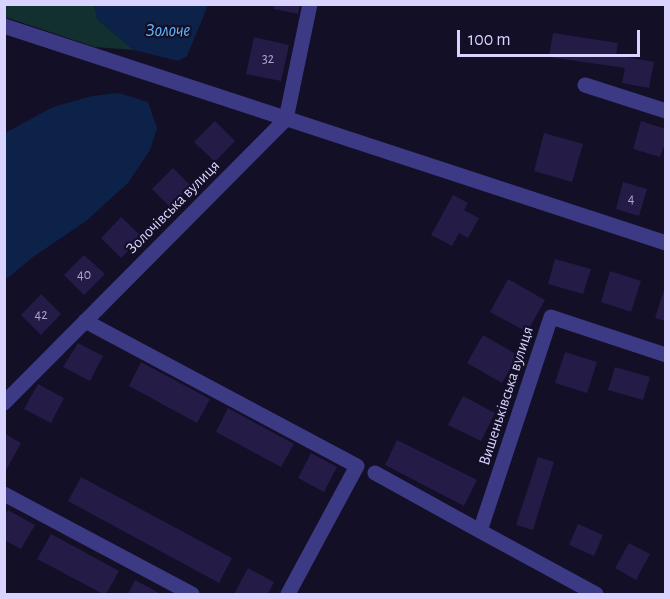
<!DOCTYPE html>
<html>
<head>
<meta charset="utf-8">
<style>
	body { margin:0 }
	#map { position:relative; width:670px; height:599px; overflow:hidden; background:#130f26; font-family:"Alegreya Sans",sans-serif }
	canvas { display:block }
	.frame { position:absolute; inset:0; border:6px solid #d9d4ff; pointer-events:none }
	.scale { position:absolute; left:457px; top:30px; width:183px; height:27px; box-sizing:border-box; border:3px solid #d9d4ff; border-top:0; padding-left:8px; font-size:18px; line-height:21px; white-space:nowrap; color:#d9d4ff; -webkit-text-stroke:4px #130f26; paint-order:stroke }
</style>
</head>
<body>
<div id="map">
<canvas width="670" height="599"></canvas>
<div class="frame"></div>
<div class="scale">100 m</div>
</div>
<script>
const ctx = document.querySelector('canvas').getContext('2d');
ctx.lineJoin = 'round';
function paint(path, color) { ctx.fillStyle = color; ctx.fill(path, 'evenodd'); }
const toPath = rows => new Path2D(rows.map(r => 'M' + r).join(''));
function strokePath(path, color, width, dash) { ctx.strokeStyle = color; ctx.lineWidth = width; ctx.lineCap = dash ? 'butt' : 'round'; ctx.setLineDash(dash || []); ctx.stroke(path); }
function write(font, color, halo, rows, align = 'center') {
  ctx.font = font + ' "Alegreya Sans",sans-serif'; ctx.lineWidth = 4.5; ctx.setLineDash([]); ctx.textBaseline = 'middle'; ctx.strokeStyle = halo; ctx.fillStyle = color; for (const [text, x, y, turn = 0] of rows) {
    ctx.save(); ctx.translate(x, y); ctx.rotate((+turn || 0) * Math.PI / 180); ctx.textAlign = isNaN(turn) ? turn : align; if (halo) ctx.strokeText(text, 0, 0); ctx.fillText(text, 0, 0); ctx.restore();
  }
}
paint(toPath([
	[5,5,95,5,97,19,134,50,95,47,5,17]
]), '#12302f');
paint(toPath([
	[95,5,95,4,208,5,187,56,178,61,134,50,97,19],
	[119,93,148,102,157,128,150,150,128,183,86,221,33,257,5,280,5,133,53,107,92,96]
]), '#0c2248');
paint(toPath([
	[274,4,300,4,298,14,274,9],
	[553,33,618,43,616,55,654,62,649,88,622,83,625,68,549,57],
	[254,37,289,45,281,81,246,74],
	[215,121,235,141,215,162,194,142],
	[641,121,666,129,666,140,660,157,633,149],
	[544,133,583,144,572,182,534,171],
	[173,168,193,188,172,209,152,189],
	[623,182,647,189,639,216,616,209],
	[453,195,468,203,464,210,479,218,468,238,459,233,452,246,431,235],
	[121,217,142,237,121,258,101,238],
	[84,255,105,274,84,295,64,275],
	[555,259,591,269,583,294,548,284],
	[610,271,641,281,631,312,601,302],
	[508,279,545,300,527,332,490,312],
	[664,290,666,291,666,321,655,318],
	[41,294,61,314,41,335,21,315],
	[483,335,518,355,502,383,467,363],
	[78,343,103,356,90,381,63,367],
	[565,352,597,362,587,393,555,383],
	[141,362,210,399,197,423,129,386],
	[615,367,650,377,643,400,608,390],
	[38,384,64,398,51,423,24,409],
	[463,396,495,413,481,441,448,425],
	[228,408,294,444,281,467,216,432],
	[4,433,21,443,4,474],
	[397,440,477,480,464,506,385,465],
	[311,453,337,467,324,492,298,478],
	[538,457,554,462,533,530,516,525],
	[81,477,232,558,219,583,68,501],
	[8,510,35,525,21,549,4,540,4,517],
	[578,524,603,535,594,556,569,545],
	[51,534,119,571,106,594,103,594,37,559],
	[629,543,650,554,636,580,615,568],
	[248,568,274,582,268,594,234,594],
	[135,580,161,594,128,594]
]), '#241b47');
strokePath(toPath([
	[4,26,666,243],
	[585,85,666,111],
	[85,321,357,466,288,594],
	[4,403,286,119,310,4],
	[375,473,480,531],
	[4,494,192,594],
	[596,594,480,531,551,317,666,355]
]), '#3d3a85', 15);
write('14px', '#aca6d1', null, [
	["32",268,59],
	["4",631,199],
	["40",84,275],
	["42",41,315]
]);
write('16px', '#d9d4ff', '#130f26', [
	["Золочівська вулиця",173,207,-45],
	["Вишеньківська вулиця",506,396,-72]
]);
write('italic 18px', '#62b6ff', '#130f26', [
	["Золоче",168,31]
]);
</script>
</body>
</html>
